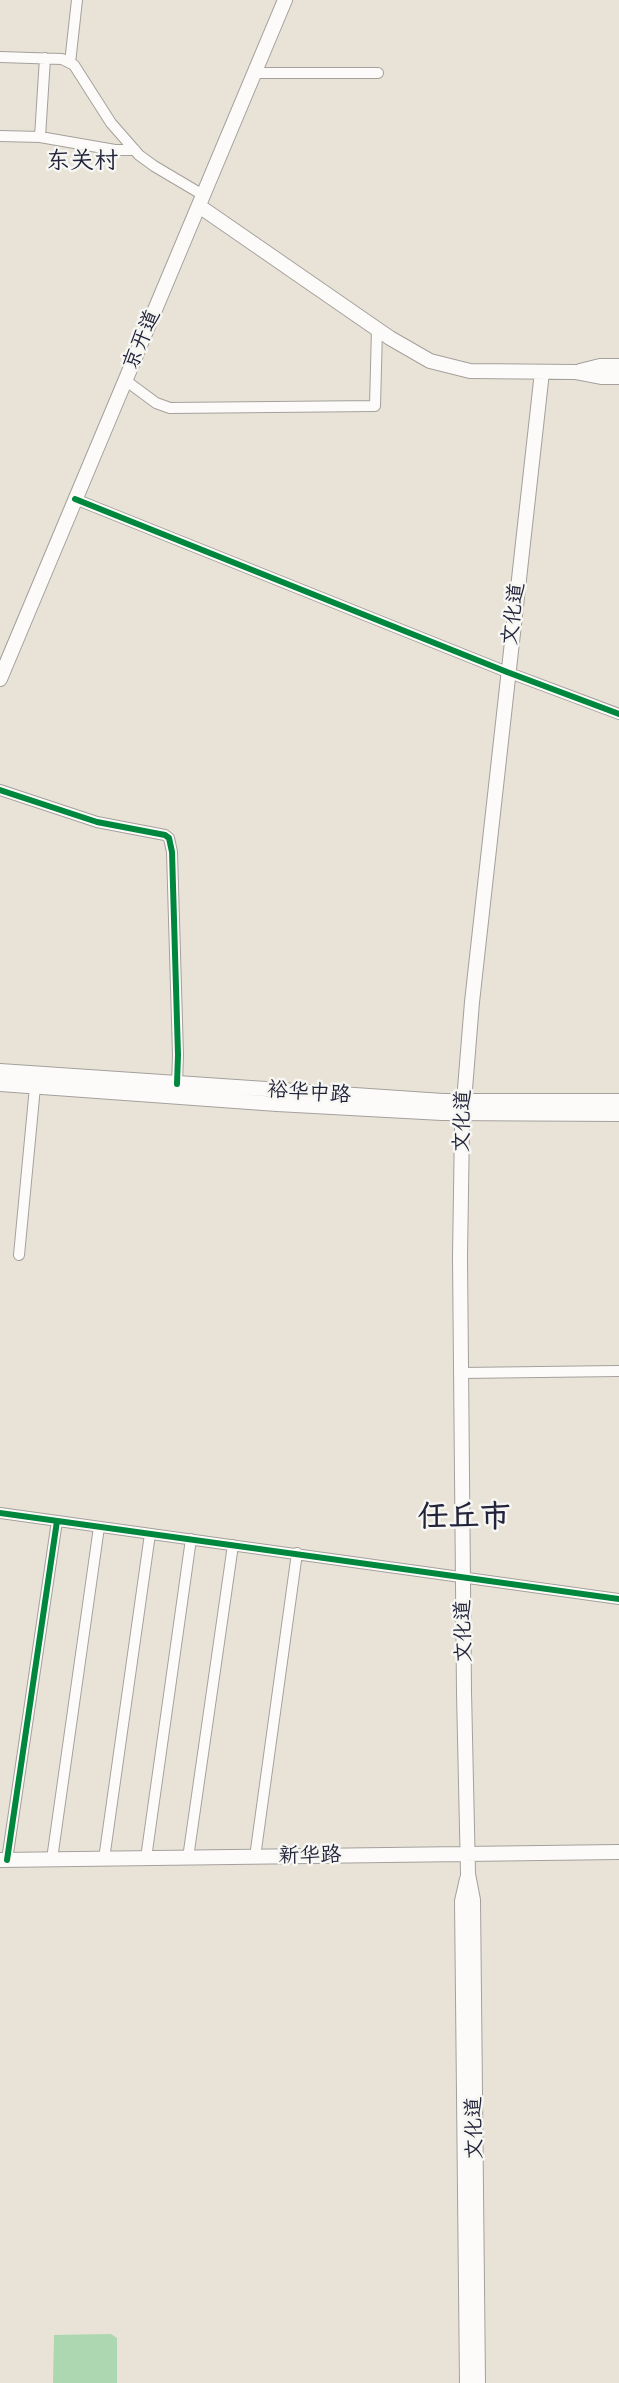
<!DOCTYPE html>
<html>
<head>
<meta charset="utf-8">
<style>
	body { margin:0 }
	canvas { display:block; background:#e9e3d7 }
</style>
</head>
<body>
<canvas width="619" height="2383"></canvas>
<script>
const ctx = document.querySelector('canvas').getContext('2d');
ctx.lineJoin = 'round';
function paint(path, color) { ctx.fillStyle = color; ctx.fill(path, 'evenodd'); }
const toPath = rows => new Path2D(rows.map(r => 'M' + r).join(''));
function strokePath(path, color, width, dash) { ctx.strokeStyle = color; ctx.lineWidth = width; ctx.lineCap = dash ? 'butt' : 'round'; ctx.setLineDash(dash || []); ctx.stroke(path); }
function write(font, color, halo, rows, align = 'center') {
  ctx.font = font + ' Caveat,"LXGW WenKai TC",sans-serif'; ctx.lineWidth = 5; ctx.setLineDash([]); ctx.textBaseline = 'middle'; ctx.strokeStyle = halo; ctx.fillStyle = color; for (const [text, x, y, turn = 0] of rows) {
    ctx.save(); ctx.translate(x, y); ctx.rotate((+turn || 0) * Math.PI / 180); ctx.textAlign = isNaN(turn) ? turn : align; if (halo) ctx.strokeText(text, 0, 0); ctx.fillText(text, 0, 0); ctx.restore();
  }
}
paint(toPath([
	[111,2334,117,2338,117,2383,53,2383,54,2335]
]), '#acd7b0');
const minor = toPath([
	[0,57,62,59,74,65,111,123,139,155,154,166,203,195],
	[70,63,77,0],
	[255,73,378,73],
	[0,136,40,137,115,150,135,150],
	[40,137,45,58],
	[125,380,156,403,170,408,375,406,377,329],
	[75,499,507,672,619,714],
	[0,790,97,822,165,835,169,838,172,852,178,1055,177,1084],
	[19,1255,35,1087],
	[461,1373,619,1371],
	[0,1513,619,1599],
	[255,1857,297,1553],
	[146,1858,191,1539],
	[188,1858,233,1545],
	[52,1859,99,1527],
	[104,1859,150,1534],
	[7,1860,57,1521]
]);
const major = toPath([
	[199,206,390,338,430,361,470,371,575,372,601,377,619,377],
	[580,371,600,366,619,366],
	[0,679,285,0],
	[0,1071,443,1101,619,1101],
	[0,1084,277,1104,442,1113,619,1114],
	[0,1860,619,1852],
	[467,1879,462,1901,467,2383],
	[478,2383,473,1900,468,1874,464,1692,460,1257,462,1126,472,1002,542,372]
]);
strokePath(minor, '#a4a09c', 12);
strokePath(major, '#a4a09c', 16);
strokePath(minor, '#fcfbf9', 10);
strokePath(major, '#fcfbf9', 14);
strokePath(toPath([
	[75,499,507,672,619,714],
	[0,790,97,822,165,835,169,838,172,852,178,1055,177,1084],
	[0,1513,619,1599],
	[7,1860,57,1521]
]), '#00873e', 6);
write('21px', '#22223b', '#f6f6f2', [
	["京开道",142,340,-67],
	["文化道",514,614,-83],
	["裕华中路",309,1093,4],
	["文化道",463,1121,-88],
	["文化道",464,1631,-91],
	["新华路",310,1856,-1],
	["文化道",475,2128,-91]
]);
write('24px', '#22223b', '#f6f6f2', [
	["东关村",82,162]
]);
write('bold 31px', '#22223b', '#f6f6f2', [
	["任丘市",464,1518]
]);
</script>
</body>
</html>
